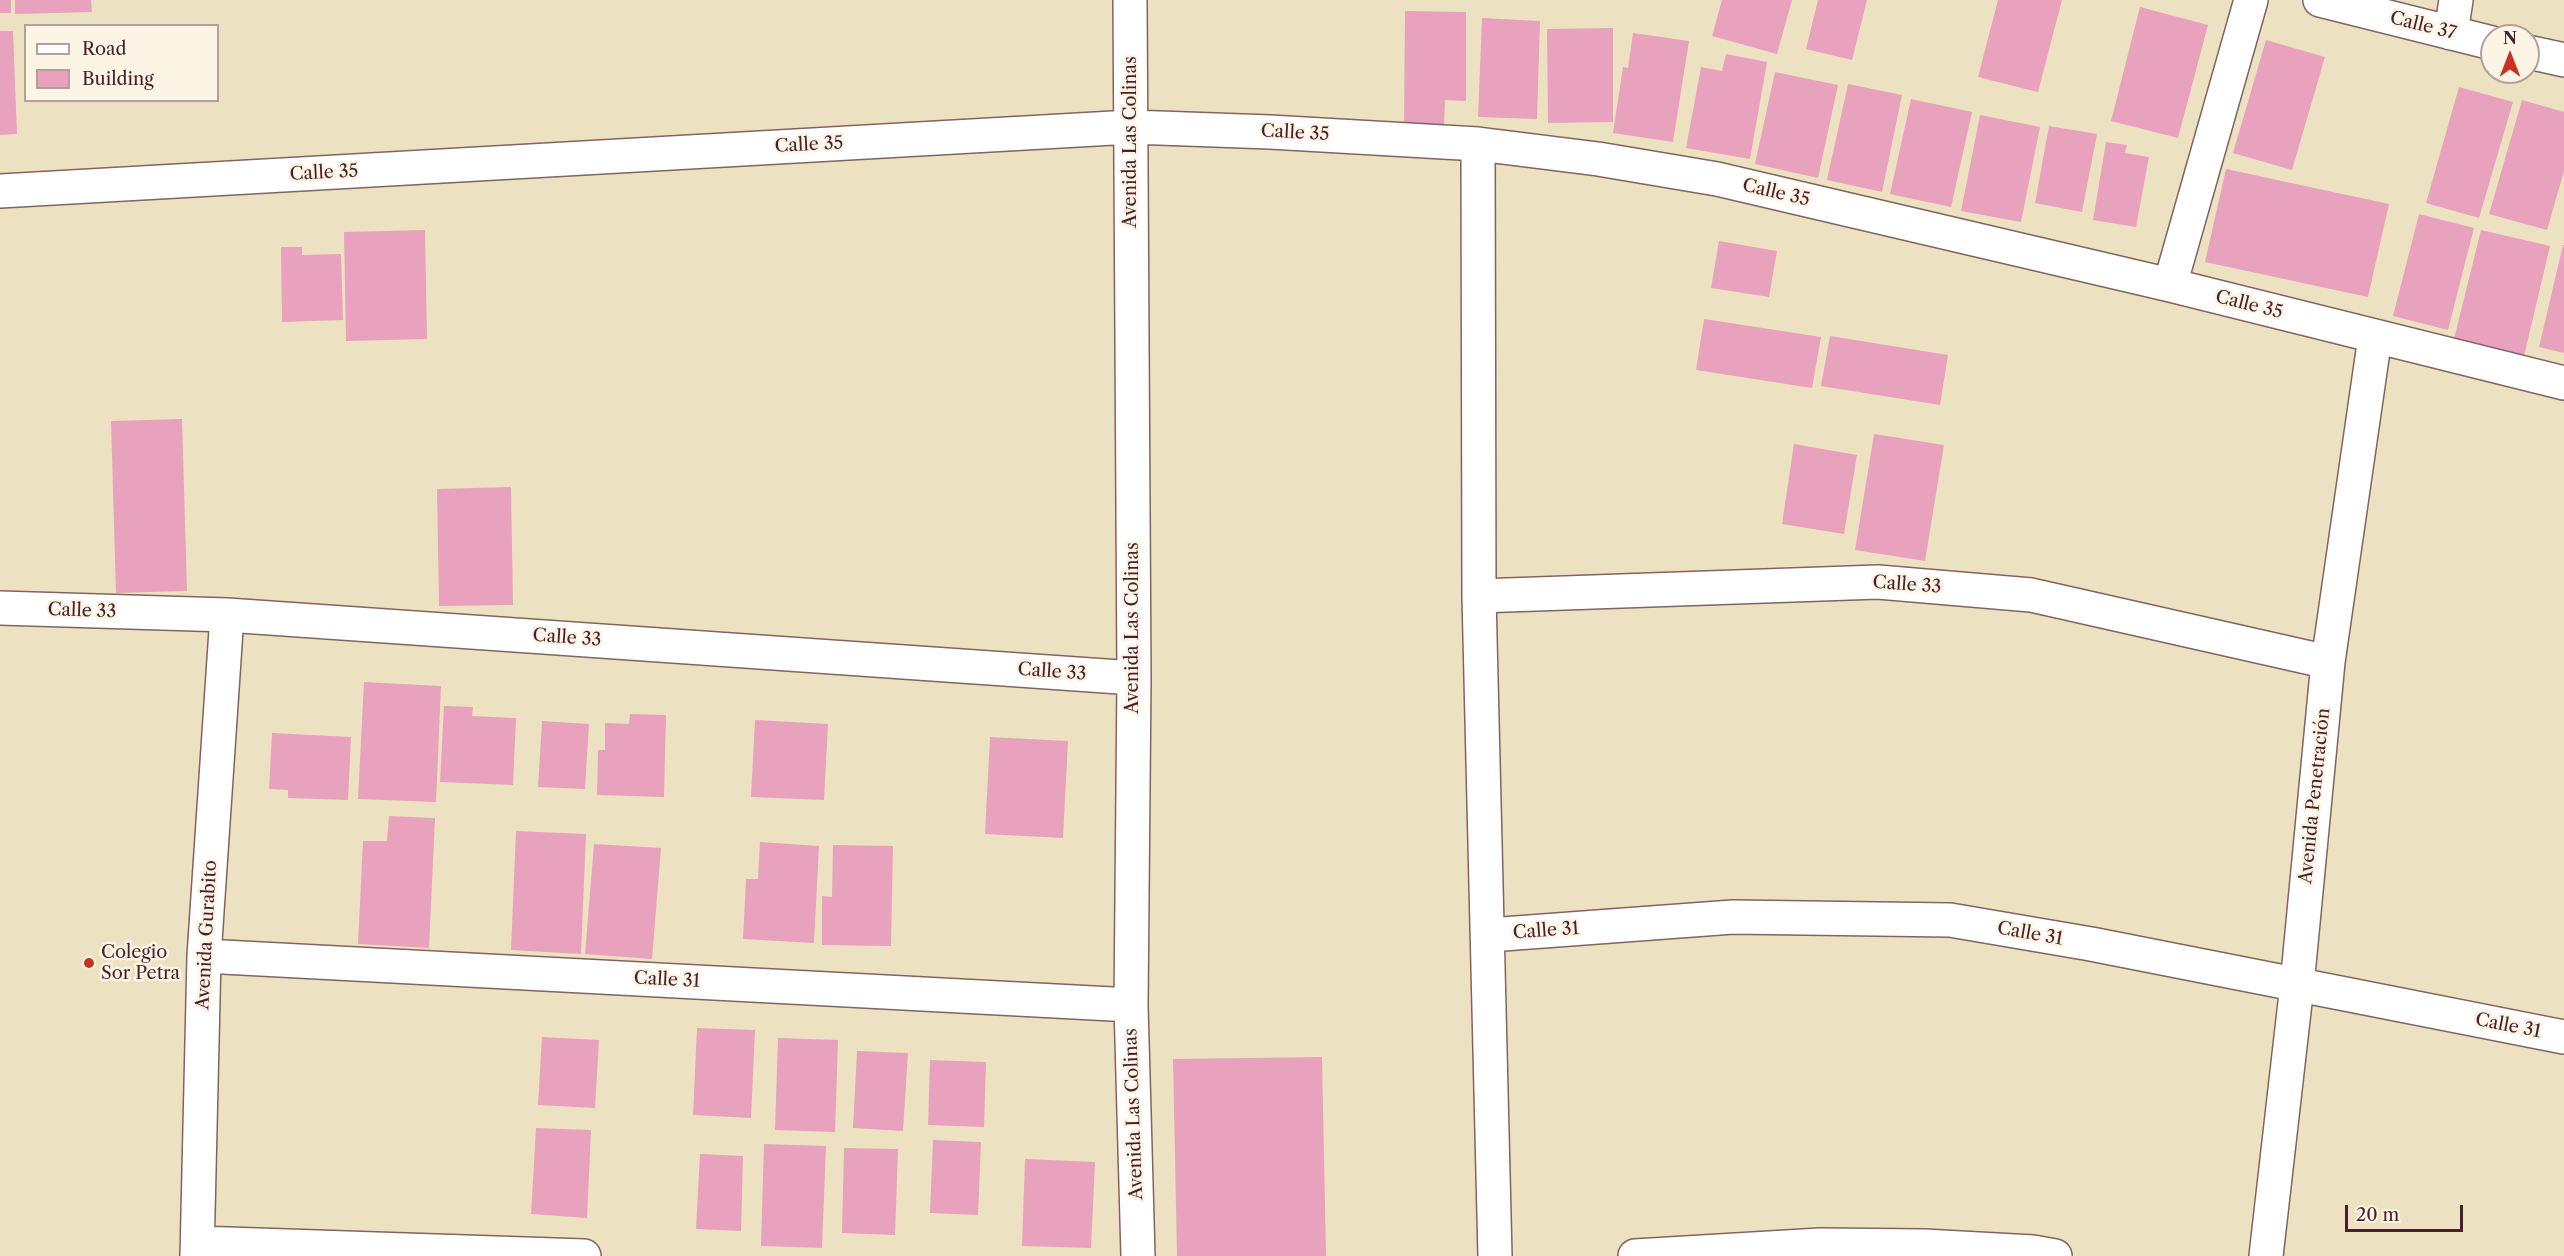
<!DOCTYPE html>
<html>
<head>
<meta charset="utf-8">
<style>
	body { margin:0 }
	#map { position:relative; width:2564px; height:1256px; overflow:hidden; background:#ece2c1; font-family:"Libre Caslon Text",serif }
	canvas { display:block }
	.legend { position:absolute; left:24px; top:24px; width:195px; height:78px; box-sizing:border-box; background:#fcf5e5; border:2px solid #b59f9b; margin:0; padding:8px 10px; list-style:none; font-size:18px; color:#4a1f2b }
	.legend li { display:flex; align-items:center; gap:12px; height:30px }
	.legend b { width:30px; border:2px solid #b59f9b }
	.north { position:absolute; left:2480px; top:24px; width:60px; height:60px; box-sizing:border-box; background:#fcf5e5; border:2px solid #b59f9b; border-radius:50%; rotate:0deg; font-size:16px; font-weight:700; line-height:24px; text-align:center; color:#4a1f2b }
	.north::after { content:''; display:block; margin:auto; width:21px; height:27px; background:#c8321e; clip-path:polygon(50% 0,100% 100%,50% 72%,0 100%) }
	.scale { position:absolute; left:2345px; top:1205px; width:118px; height:27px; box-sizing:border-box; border:3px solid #4a1f2b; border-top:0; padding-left:8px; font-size:18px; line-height:21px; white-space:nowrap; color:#4a1f2b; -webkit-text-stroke:4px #fcf5e5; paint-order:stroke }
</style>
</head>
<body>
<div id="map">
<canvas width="2564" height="1256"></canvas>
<ul class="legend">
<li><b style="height:8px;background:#fff"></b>Road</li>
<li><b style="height:16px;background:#e8a2bd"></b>Building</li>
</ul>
<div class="north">N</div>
<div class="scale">20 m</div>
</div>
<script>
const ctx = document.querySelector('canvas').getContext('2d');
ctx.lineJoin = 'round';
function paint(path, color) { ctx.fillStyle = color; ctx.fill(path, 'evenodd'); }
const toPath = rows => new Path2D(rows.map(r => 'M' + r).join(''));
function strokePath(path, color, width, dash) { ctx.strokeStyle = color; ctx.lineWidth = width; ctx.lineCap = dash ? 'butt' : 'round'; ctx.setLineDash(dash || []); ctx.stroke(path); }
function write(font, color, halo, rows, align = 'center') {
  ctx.font = font + ' "Libre Caslon Text",serif'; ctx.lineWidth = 5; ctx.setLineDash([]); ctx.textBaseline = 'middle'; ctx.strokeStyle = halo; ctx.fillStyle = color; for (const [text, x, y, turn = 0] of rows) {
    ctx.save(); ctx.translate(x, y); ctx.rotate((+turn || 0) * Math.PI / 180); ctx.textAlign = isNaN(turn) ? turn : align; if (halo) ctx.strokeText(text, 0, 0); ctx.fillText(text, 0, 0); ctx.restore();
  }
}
paint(toPath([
	[0,0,11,0,11,13,0,13],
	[15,0,91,0,92,12,15,14],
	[1722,0,1792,0,1777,54,1712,36],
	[1818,0,1867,0,1852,60,1806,49],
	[1998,0,2062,0,2038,92,1978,77],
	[2140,7,2208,25,2178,138,2111,121],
	[1405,11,1466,12,1466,101,1445,100,1444,125,1404,125],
	[1482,18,1540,21,1537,119,1478,117],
	[1613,28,1613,122,1548,123,1547,29],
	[0,31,13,31,17,134,0,135],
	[1633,33,1689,41,1673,142,1613,133,1623,67,1628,68],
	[2266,40,2325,57,2292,170,2233,153],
	[1726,54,1767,62,1750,159,1686,148,1701,67,1722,71],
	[1775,72,1838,85,1818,178,1755,164],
	[1848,84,1902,95,1882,192,1827,180],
	[2459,87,2513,102,2479,218,2426,203],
	[1911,99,1972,112,1951,207,1890,194],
	[2522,100,2564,112,2564,171,2547,230,2489,214],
	[1980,115,2040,127,2021,222,1961,211],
	[2049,126,2097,134,2082,212,2035,203],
	[2106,142,2127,145,2125,153,2149,157,2136,227,2093,220],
	[2226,169,2389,204,2368,297,2205,262],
	[2419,214,2474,228,2448,330,2393,316],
	[425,230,427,339,346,341,344,232],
	[2481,230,2550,246,2524,356,2454,339],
	[1719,241,1777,251,1769,297,1711,288],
	[2563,245,2564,245,2564,353,2539,347],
	[281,247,302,247,302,255,341,254,343,320,282,322],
	[1704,319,1821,337,1812,388,1696,370],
	[1830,336,1948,355,1940,405,1821,386],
	[182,419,187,591,116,593,111,421],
	[1874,434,1944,445,1925,561,1855,550],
	[1794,444,1857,455,1844,534,1782,524],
	[511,487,513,605,439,606,437,489],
	[364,682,441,686,436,802,358,799],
	[444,706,473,707,472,716,516,718,513,785,440,782],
	[630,714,666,715,664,797,597,795,598,750,605,750,605,723,629,724],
	[755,720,828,724,824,800,751,797],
	[542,721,589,724,585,789,538,787],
	[272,733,351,737,348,800,288,798,288,790,269,789],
	[990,737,1068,741,1063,838,985,834],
	[389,816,435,818,429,948,358,944,363,841,387,841],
	[516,831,586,834,581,954,511,950],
	[760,842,819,846,814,943,743,939,746,879,758,879],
	[594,844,661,848,652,959,585,954],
	[833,845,893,846,891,946,822,945,822,896,832,897],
	[697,1028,755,1030,751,1118,693,1115],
	[542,1037,599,1040,595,1108,538,1105],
	[778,1038,838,1040,835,1132,775,1130],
	[857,1051,908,1053,903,1131,853,1128],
	[1322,1057,1326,1256,1177,1256,1173,1059],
	[930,1060,986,1062,984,1127,928,1125],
	[536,1128,591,1130,587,1218,531,1214],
	[933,1140,981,1142,978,1215,930,1213],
	[764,1144,826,1146,822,1248,761,1246],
	[844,1148,898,1149,895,1235,842,1233],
	[700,1154,743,1156,741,1231,696,1229],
	[1025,1159,1095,1162,1091,1248,1022,1246]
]), '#e8a2bd');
const street = toPath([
	[1130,0,1134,678,1131,1005,1138,1256],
	[2320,0,2492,43],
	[2451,33,2456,0],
	[2528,52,2564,60],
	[1478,144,1479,596,1495,1256],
	[0,191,1131,127,1270,132,1478,144,1598,159,1717,179,2170,285,2564,383],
	[2170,285,2251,0],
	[1479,596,1878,582,2031,595,2328,662],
	[0,608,227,615,1134,678],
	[1489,935,1733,917,1950,920,2091,944,2564,1037],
	[204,956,1131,1005],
	[198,1243,584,1256],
	[197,1256,204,956,227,615],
	[1635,1256,1820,1245,1924,1246,2033,1252,2055,1256],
	[2266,1256,2297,985,2328,662,2375,337]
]);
strokePath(street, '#836360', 36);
strokePath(street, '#fff', 33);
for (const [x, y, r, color] of [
	[89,963,6,"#c8321e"]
]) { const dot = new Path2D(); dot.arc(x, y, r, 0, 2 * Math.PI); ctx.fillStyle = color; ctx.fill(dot); strokePath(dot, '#fcf5e5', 2); }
write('18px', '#4a1f2b', '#fcf5e5', [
	["Calle 37",2423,26,14],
	["Calle 35",1295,133,3],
	["Avenida Las Colinas",1131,142,-90],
	["Calle 35",809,145,-3],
	["Calle 35",324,173,-3],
	["Calle 35",1776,193,13],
	["Calle 35",2249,305,14],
	["Calle 33",1907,585,4],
	["Calle 33",82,611,2],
	["Avenida Las Colinas",1133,628,-90],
	["Calle 33",567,638,4],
	["Calle 33",1052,672,4],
	["Avenida Penetración",2315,796,-84],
	["Calle 31",1546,931,-4],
	["Calle 31",2030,934,10],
	["Avenida Gurabito",207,935,-87],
	["Calle 31",667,980,3],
	["Calle 31",2508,1026,11],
	["Avenida Las Colinas",1134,1114,-92]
]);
write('18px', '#4a1f2b', '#fcf5e5', [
	["Colegio",101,953],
	["Sor Petra",101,974]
], 'left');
</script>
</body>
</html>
